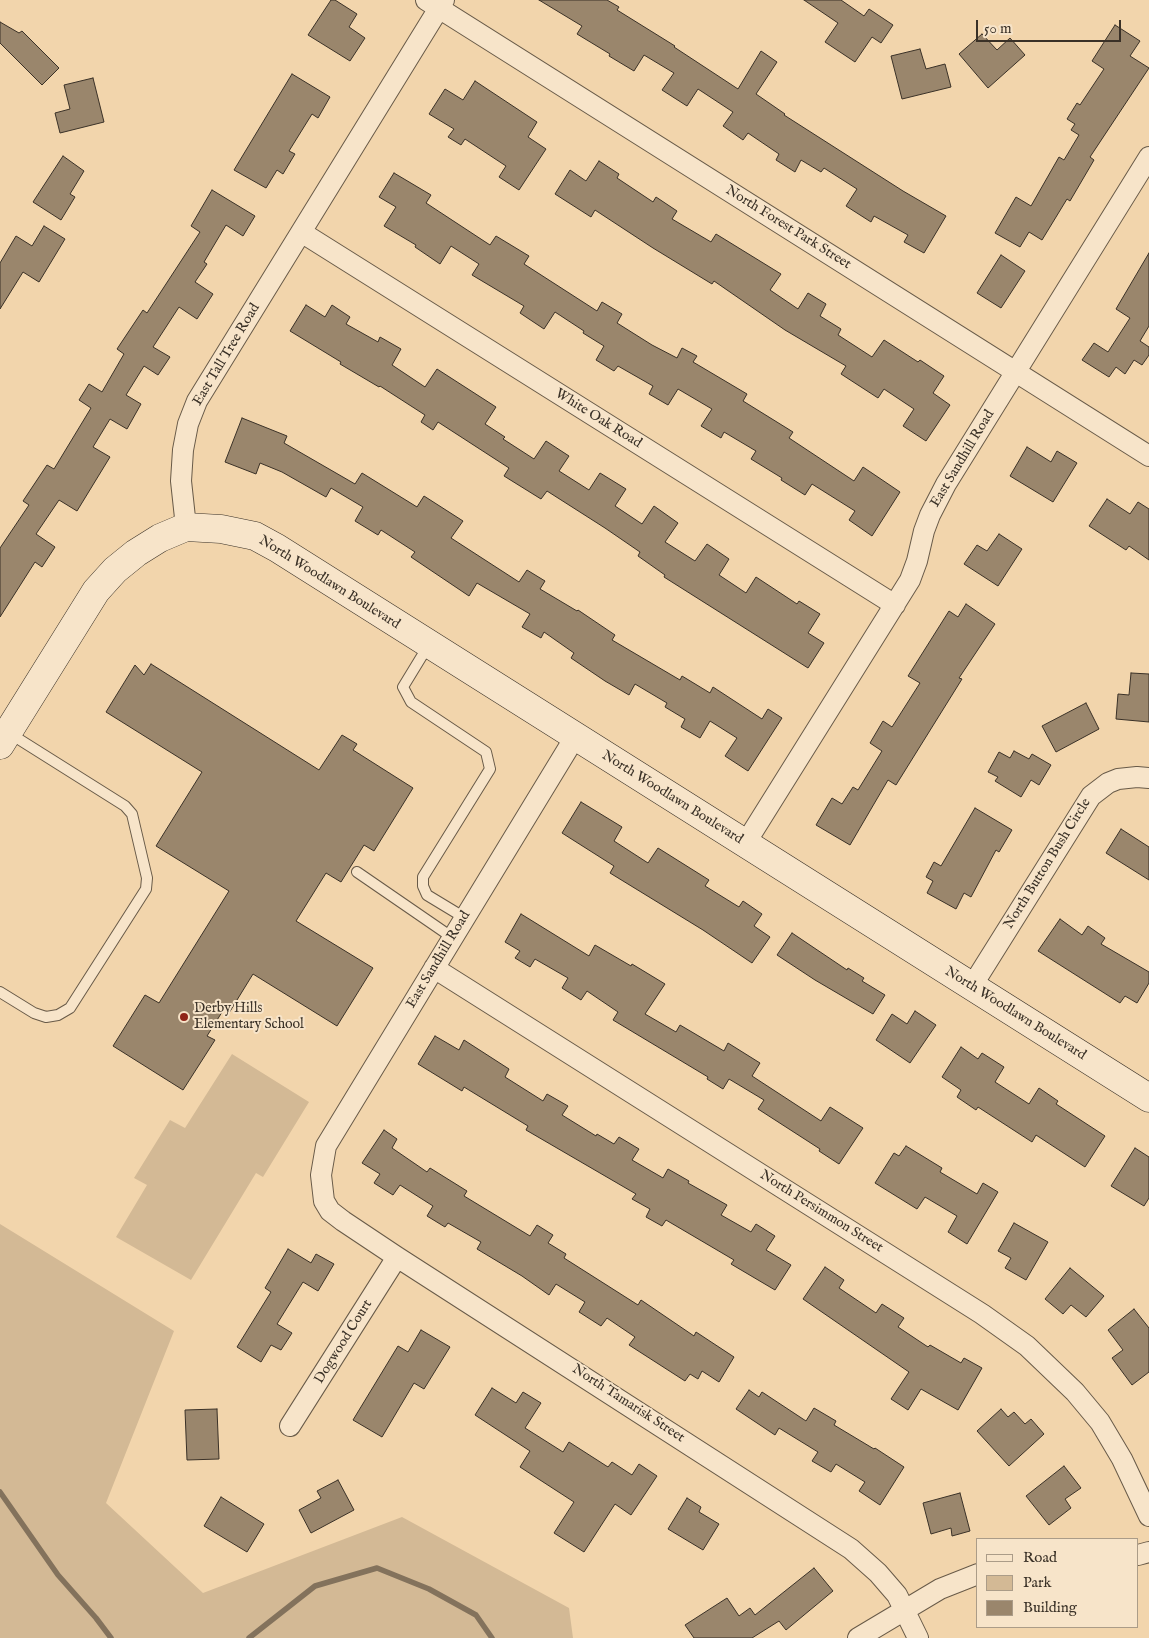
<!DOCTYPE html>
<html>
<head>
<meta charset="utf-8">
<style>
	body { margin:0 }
	#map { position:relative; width:1149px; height:1638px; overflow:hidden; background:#f2d5ac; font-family:"IM FELL English",serif }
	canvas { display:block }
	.legend { position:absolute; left:976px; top:1538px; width:162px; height:90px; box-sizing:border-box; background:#f7e4c9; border:1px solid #ab9c88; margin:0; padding:6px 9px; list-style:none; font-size:15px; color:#3a3127 }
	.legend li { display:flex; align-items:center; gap:10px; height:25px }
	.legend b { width:25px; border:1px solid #ab9c88 }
	.scale { position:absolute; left:976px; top:20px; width:145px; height:22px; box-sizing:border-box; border:2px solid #3a3127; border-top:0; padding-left:6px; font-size:15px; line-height:18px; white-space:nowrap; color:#3a3127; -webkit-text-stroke:4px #f7e4c9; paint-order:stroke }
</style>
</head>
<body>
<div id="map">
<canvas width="1149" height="1638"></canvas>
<ul class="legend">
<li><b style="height:6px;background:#f7e4c9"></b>Road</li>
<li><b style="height:14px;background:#d3b995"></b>Park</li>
<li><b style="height:14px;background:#9a866c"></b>Building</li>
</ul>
<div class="scale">50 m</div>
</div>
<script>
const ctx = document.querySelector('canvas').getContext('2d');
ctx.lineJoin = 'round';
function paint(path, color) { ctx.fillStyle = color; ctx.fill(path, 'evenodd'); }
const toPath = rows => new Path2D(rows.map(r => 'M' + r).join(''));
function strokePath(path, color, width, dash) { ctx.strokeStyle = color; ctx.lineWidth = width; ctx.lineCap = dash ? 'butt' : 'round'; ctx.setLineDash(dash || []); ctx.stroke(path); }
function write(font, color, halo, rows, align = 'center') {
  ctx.font = font + ' "IM FELL English",serif'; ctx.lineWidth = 4; ctx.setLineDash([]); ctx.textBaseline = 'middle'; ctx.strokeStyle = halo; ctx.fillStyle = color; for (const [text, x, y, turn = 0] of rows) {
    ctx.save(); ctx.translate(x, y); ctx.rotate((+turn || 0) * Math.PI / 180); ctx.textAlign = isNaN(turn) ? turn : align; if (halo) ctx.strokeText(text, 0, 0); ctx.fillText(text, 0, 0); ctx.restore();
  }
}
paint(toPath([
	[232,1054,309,1102,263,1177,256,1173,191,1280,116,1237,147,1185,134,1178,170,1120,185,1128],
	[0,1224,174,1331,106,1503,203,1593,402,1517,569,1608,573,1638,0,1638]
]), '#d3b995');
strokePath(toPath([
	[0,1492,58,1575,96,1618,111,1638],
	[249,1638,315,1586,377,1568,429,1589,476,1615,492,1638]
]), '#83725c', 5.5);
const building = toPath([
	[331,0,335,0,357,14,349,27,365,38,350,61,308,35,331,0],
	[539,0,607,0,619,7,617,10,675,46,674,47,738,89,761,51,777,62,756,94,785,114,784,115,903,191,946,216,924,253,904,242,908,235,874,216,871,222,846,206,857,189,824,168,821,172,801,160,795,172,776,160,779,154,748,133,743,140,723,126,733,112,698,89,687,106,662,90,674,73,644,55,634,71,609,56,610,54,577,34,582,26,539,0],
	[804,0,841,0,864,16,869,9,893,25,881,43,872,37,855,62,825,42,838,23,804,0],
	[0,22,19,33,22,31,59,68,42,85,0,43,0,22],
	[1115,25,1140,41,1130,56,1149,68,1090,157,1094,160,1070,201,1067,199,1042,240,1029,232,1020,247,995,233,1016,197,1031,206,1059,157,1064,160,1079,135,1071,130,1075,124,1067,119,1077,103,1080,105,1104,69,1092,61,1115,25],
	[982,34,997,50,1010,38,1025,55,988,88,959,54,982,34],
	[920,49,926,69,945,64,951,87,902,99,891,56,920,49],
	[292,74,330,97,318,118,312,114,289,151,295,154,283,174,277,170,266,188,234,170,292,74],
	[93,78,104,122,60,133,55,113,70,109,64,85,93,78],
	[475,81,537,122,528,137,546,149,519,190,499,177,506,166,465,139,461,145,448,137,454,129,429,114,445,89,463,100,475,81],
	[63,156,84,171,70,194,75,197,61,220,33,202,63,156],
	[599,161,619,174,617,178,653,202,656,197,677,211,672,219,711,242,716,234,781,274,770,290,798,309,808,293,826,304,820,316,841,329,838,335,872,357,884,340,918,362,920,360,944,376,933,393,950,405,926,441,903,426,914,409,884,389,878,398,841,374,846,366,785,330,714,281,712,284,653,248,595,210,591,217,555,194,570,170,586,181,599,161],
	[394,173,431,195,426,203,490,245,496,236,529,256,524,264,597,311,602,302,622,314,617,323,652,345,677,358,682,348,697,356,693,362,747,394,743,401,793,432,789,438,854,481,863,467,900,492,872,536,849,520,855,511,812,484,805,495,781,480,782,478,751,459,756,451,724,432,721,438,701,426,712,409,678,389,668,405,649,394,653,386,618,366,614,371,596,360,604,346,583,333,584,331,555,312,544,329,520,313,524,306,472,275,479,264,451,246,440,264,415,247,416,245,384,226,396,207,379,197,394,173],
	[212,190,255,216,243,236,226,225,204,262,207,264,195,282,213,294,197,319,179,307,153,347,170,357,158,375,144,366,126,395,141,404,127,429,110,419,93,447,110,457,77,511,59,500,36,534,55,547,42,567,35,562,0,617,0,548,29,505,23,501,47,465,54,469,91,408,79,400,89,384,102,392,124,354,117,349,143,310,147,313,200,232,191,226,212,190],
	[44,226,65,239,39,282,23,272,0,309,0,263,16,236,32,246,44,226],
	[1149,253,1149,326,1140,341,1149,347,1149,355,1142,365,1134,360,1125,374,1116,367,1109,377,1082,360,1094,343,1108,352,1130,318,1116,309,1149,253],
	[1001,255,1025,271,1001,308,977,293,1001,255],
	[306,305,325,317,332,305,350,317,346,324,378,342,380,337,401,349,392,365,425,387,437,369,496,407,485,424,505,437,503,439,534,459,546,441,569,456,559,471,589,490,600,473,626,489,615,506,642,524,654,506,678,523,665,542,695,561,707,544,729,559,719,575,746,593,756,577,797,604,799,601,820,614,808,633,824,643,808,668,664,577,665,575,638,556,640,552,605,528,547,491,541,499,504,476,509,468,438,422,433,430,421,422,425,415,380,386,379,387,340,364,341,362,290,331,306,305],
	[242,418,287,436,284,443,355,484,362,473,417,507,424,496,463,521,451,538,519,582,527,570,545,581,540,589,577,611,578,610,615,635,612,640,680,680,682,676,710,693,713,687,762,719,768,709,782,718,748,771,725,756,737,738,710,721,700,738,681,727,685,719,665,707,667,703,635,684,629,695,605,681,571,658,574,653,544,632,541,638,522,627,530,614,477,583,469,596,411,557,415,552,381,530,378,535,355,521,363,507,331,488,326,497,282,472,260,463,256,474,225,462,242,418],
	[1027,447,1051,462,1057,451,1077,463,1053,502,1010,476,1027,447],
	[1107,499,1130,514,1138,502,1149,509,1149,560,1129,546,1126,550,1089,526,1107,499],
	[999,534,1022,549,998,586,964,564,977,545,987,551,999,534],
	[966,604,995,624,959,678,962,679,896,785,888,780,850,845,816,825,832,798,842,804,853,787,858,790,882,751,870,743,883,721,892,727,920,683,908,676,949,611,958,617,966,604],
	[151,664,319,770,342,735,357,744,353,750,413,788,374,851,364,845,341,882,326,873,296,921,373,968,337,1026,253,974,229,1013,224,1009,207,1036,215,1040,183,1090,113,1046,145,995,159,1003,229,891,156,846,202,772,106,712,135,665,144,675,151,664],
	[1131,673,1149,674,1149,722,1116,719,1118,694,1129,695,1131,673],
	[1086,703,1099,729,1056,752,1042,726,1086,703],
	[1014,751,1029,759,1032,754,1051,765,1039,785,1031,780,1021,797,995,781,998,777,988,772,999,752,1010,758,1014,751],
	[581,802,622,827,614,841,648,863,658,848,709,880,705,886,739,907,743,901,762,914,754,926,770,937,752,963,703,930,610,873,614,866,562,833,581,802],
	[975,808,1012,830,999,852,996,850,971,897,964,893,956,909,927,893,933,881,926,877,934,862,941,866,975,808],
	[1121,829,1149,847,1149,880,1106,853,1121,829],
	[521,914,589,956,595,945,631,966,632,964,665,984,645,1014,676,1032,680,1025,724,1051,728,1043,760,1063,752,1076,821,1121,830,1107,863,1128,839,1164,819,1151,820,1149,758,1109,764,1100,729,1079,723,1089,707,1079,708,1077,613,1020,618,1012,587,991,581,1000,562,988,568,978,535,959,530,967,515,958,520,951,505,942,521,914],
	[1060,919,1082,935,1088,926,1105,938,1101,944,1149,972,1149,983,1137,1003,1125,996,1120,1003,1038,951,1060,919],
	[792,933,847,970,848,968,864,978,862,981,885,995,873,1014,815,980,777,955,792,933],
	[915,1011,936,1025,910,1063,876,1040,892,1014,907,1024,915,1011],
	[435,1036,459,1050,464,1040,509,1069,505,1077,543,1101,547,1094,568,1106,562,1115,596,1136,597,1134,614,1144,619,1137,639,1149,632,1160,663,1178,668,1169,689,1181,688,1183,727,1205,721,1215,751,1232,756,1224,775,1236,766,1250,791,1265,775,1290,731,1264,734,1260,666,1220,662,1226,646,1217,650,1209,632,1199,636,1194,526,1130,528,1126,464,1087,462,1091,418,1064,435,1036],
	[961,1047,978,1059,982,1053,1004,1067,995,1082,1029,1104,1039,1088,1058,1101,1056,1104,1105,1136,1085,1167,1036,1135,1032,1142,978,1107,976,1110,957,1097,961,1090,942,1077,961,1047],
	[384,1130,397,1139,392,1148,427,1172,430,1168,467,1191,464,1196,530,1236,537,1225,553,1235,548,1243,566,1254,564,1258,638,1305,641,1300,694,1336,696,1332,734,1357,719,1382,702,1371,698,1379,690,1374,685,1381,629,1345,635,1337,607,1318,601,1326,579,1312,585,1302,556,1284,549,1295,522,1276,477,1249,481,1242,448,1223,445,1227,427,1216,433,1206,400,1185,393,1195,374,1183,380,1174,362,1163,384,1130],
	[906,1146,942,1168,940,1172,977,1194,983,1183,998,1192,967,1244,948,1232,957,1216,925,1197,917,1209,875,1183,894,1153,899,1156,906,1146],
	[1135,1148,1149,1157,1149,1198,1144,1206,1111,1186,1135,1148],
	[1014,1223,1048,1242,1026,1280,1005,1268,1011,1258,998,1251,1014,1223],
	[288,1249,311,1263,316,1254,334,1264,318,1291,303,1282,277,1324,292,1333,281,1350,271,1345,261,1362,237,1347,271,1292,265,1288,288,1249],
	[825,1267,844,1280,839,1288,876,1313,882,1304,904,1318,898,1327,928,1347,930,1345,961,1363,964,1358,982,1368,958,1410,921,1389,908,1410,891,1399,909,1372,803,1299,825,1267],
	[1070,1268,1104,1296,1086,1317,1071,1305,1063,1314,1045,1299,1070,1268],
	[1134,1309,1149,1328,1149,1372,1132,1385,1112,1358,1123,1350,1108,1330,1134,1309],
	[421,1330,450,1347,424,1389,414,1383,382,1437,353,1420,398,1346,408,1352,421,1330],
	[492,1388,516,1403,523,1392,541,1403,525,1428,563,1452,569,1442,608,1467,612,1462,632,1475,639,1464,657,1476,631,1515,615,1504,584,1552,554,1533,574,1502,520,1467,530,1451,475,1415,492,1388],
	[749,1390,759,1397,762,1392,806,1421,814,1408,836,1421,834,1425,874,1449,875,1448,904,1467,880,1505,859,1491,865,1482,836,1464,831,1472,812,1461,818,1452,779,1428,775,1435,736,1409,749,1390],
	[217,1409,219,1459,187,1460,185,1410,217,1409],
	[1001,1409,1008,1417,1014,1412,1025,1424,1031,1419,1044,1434,1009,1466,977,1431,1001,1409],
	[1064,1466,1081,1488,1065,1499,1071,1508,1049,1525,1026,1496,1064,1466],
	[338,1480,354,1510,311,1533,299,1510,321,1498,317,1491,338,1480],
	[960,1493,970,1531,952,1536,951,1528,931,1534,923,1503,960,1493],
	[221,1497,264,1524,247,1552,204,1526,221,1497],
	[687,1498,701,1507,699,1512,719,1524,703,1550,668,1529,687,1498],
	[814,1568,833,1591,786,1630,779,1621,752,1638,694,1638,685,1625,727,1598,739,1616,750,1608,755,1615,814,1568]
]);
paint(building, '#9a866c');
strokePath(building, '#3a3127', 1);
const lane = toPath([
	[428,646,403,687,411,702,486,752,490,769,423,877,423,886,427,895,465,918],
	[357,872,453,938],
	[0,992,34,1013,46,1017,58,1015,70,1008,146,889,147,878,132,814,125,806,9,733]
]);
const street = toPath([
	[426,0,1149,456],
	[301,232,895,605],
	[186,527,181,481,183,450,188,424,197,401,444,0],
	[575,737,326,1146,321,1175,324,1201,330,1211,343,1221,397,1257,851,1549,878,1573,897,1595,918,1638],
	[745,844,910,580,917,561,924,531,930,515,946,484,1149,157],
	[434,968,982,1314,1027,1346,1075,1392,1100,1422,1122,1459,1149,1516],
	[972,986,1091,796,1108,783,1118,779,1137,777,1149,778],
	[290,1426,397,1257],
	[1138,1555,1149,1552],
	[858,1638,940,1589,978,1574]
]);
const secondary = toPath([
	[0,745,96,591,115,570,136,553,160,538,186,527,221,529,255,536,277,548,1149,1098]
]);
strokePath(lane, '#685a48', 12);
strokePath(street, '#685a48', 22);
strokePath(secondary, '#3a3127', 29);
strokePath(lane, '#f7e4c9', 10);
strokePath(street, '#f7e4c9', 20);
strokePath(secondary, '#f7e4c9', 28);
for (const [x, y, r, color] of [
	[184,1017,5,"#8f2418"]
]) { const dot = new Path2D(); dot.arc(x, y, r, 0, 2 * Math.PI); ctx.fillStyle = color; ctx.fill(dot); strokePath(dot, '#f7e4c9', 2); }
write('14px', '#3a3127', '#f7e4c9', [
	["North Forest Park Street",788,228,32],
	["East Tall Tree Road",227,355,-59],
	["White Oak Road",598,419,32],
	["East Sandhill Road",963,459,-59],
	["North Woodlawn Boulevard",329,583,32],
	["North Woodlawn Boulevard",672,798,32],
	["North Button Bush Circle",1048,864,-58],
	["East Sandhill Road",439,960,-59],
	["North Woodlawn Boulevard",1015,1014,32],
	["North Persimmon Street",821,1212,32],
	["Dogwood Court",344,1342,-58],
	["North Tamarisk Street",628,1404,33]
]);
write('14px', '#3a3127', '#f7e4c9', [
	["Derby Hills",194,1009],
	["Elementary School",194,1025]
], 'left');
</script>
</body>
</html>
